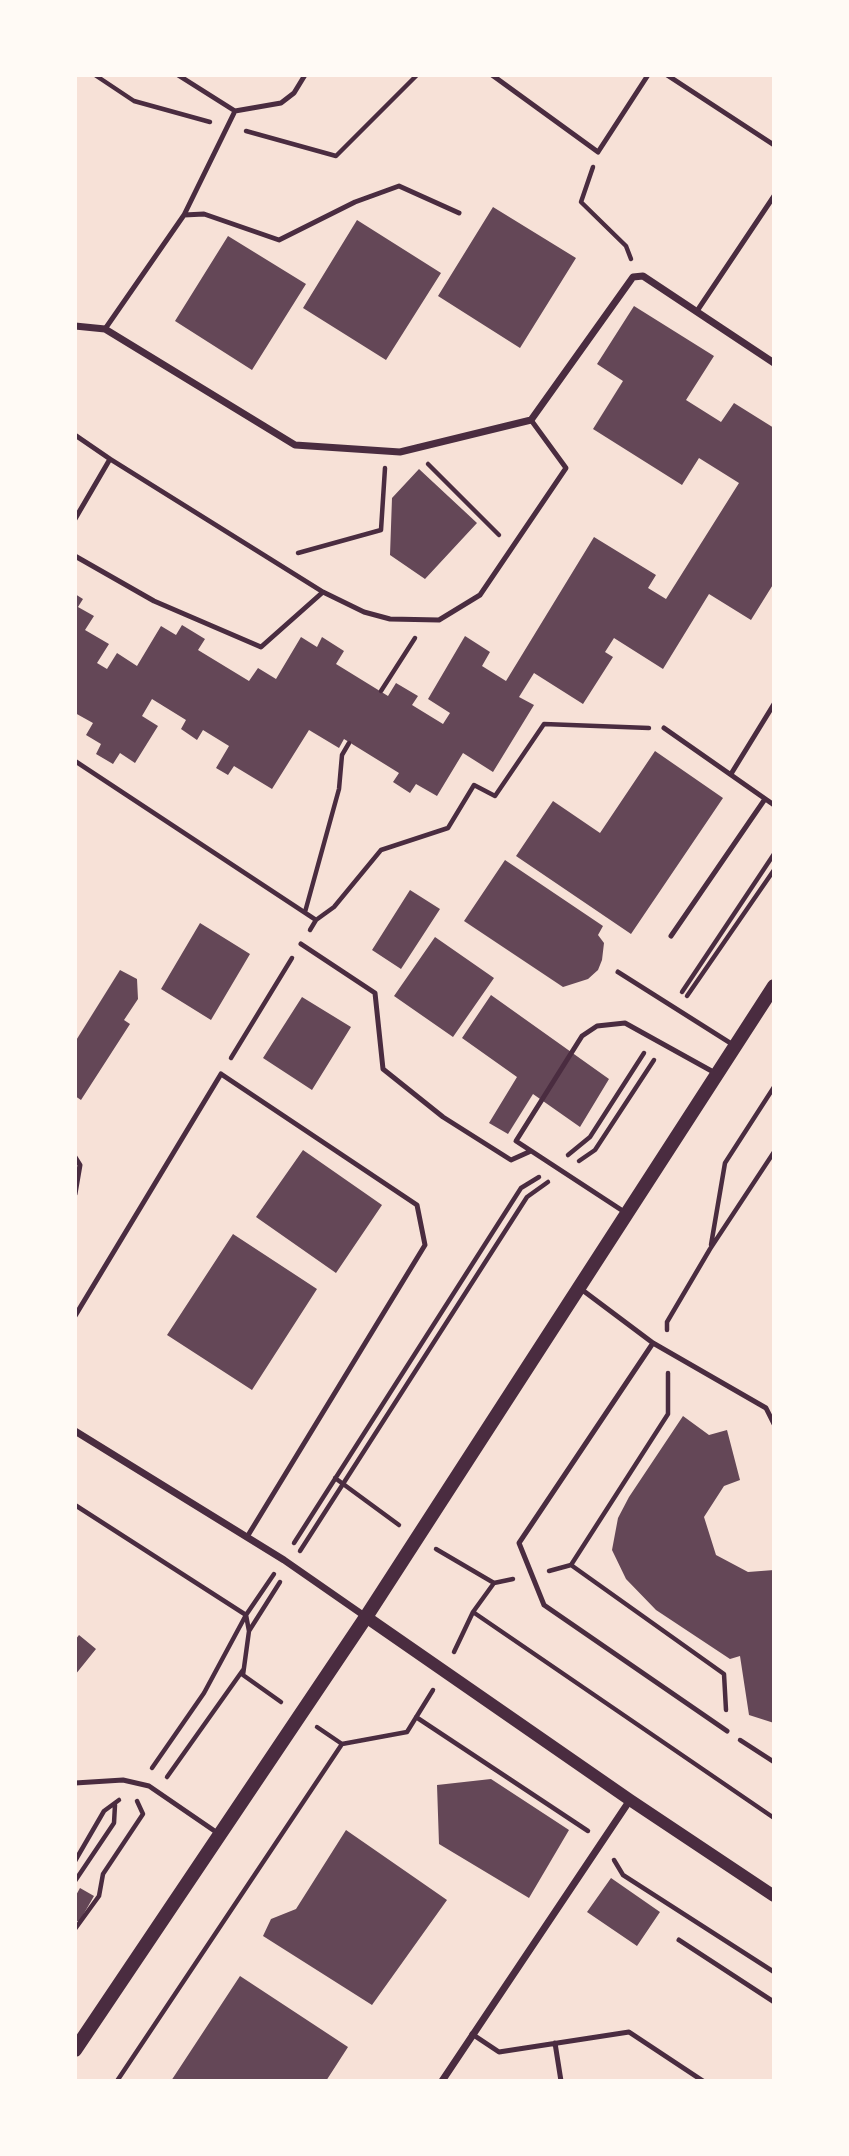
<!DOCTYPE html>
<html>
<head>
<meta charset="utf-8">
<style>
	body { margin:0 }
	#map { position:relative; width:849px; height:2156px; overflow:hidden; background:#f7e1d7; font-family:Montserrat,sans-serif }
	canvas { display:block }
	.frame { position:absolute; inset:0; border:77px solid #fffaf5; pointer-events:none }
</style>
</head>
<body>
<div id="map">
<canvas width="849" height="2156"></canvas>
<div class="frame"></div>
</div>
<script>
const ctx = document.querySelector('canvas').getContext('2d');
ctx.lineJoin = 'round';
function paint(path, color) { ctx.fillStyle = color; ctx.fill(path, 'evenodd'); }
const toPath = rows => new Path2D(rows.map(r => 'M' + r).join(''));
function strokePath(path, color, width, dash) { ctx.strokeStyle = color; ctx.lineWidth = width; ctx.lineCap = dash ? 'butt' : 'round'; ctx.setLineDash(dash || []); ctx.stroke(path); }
paint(toPath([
	[493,207,576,258,520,348,438,296],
	[357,220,441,273,386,360,303,308],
	[228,236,306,284,252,370,175,321],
	[634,306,714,356,686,400,721,422,734,403,774,428,774,583,751,620,709,594,663,669,614,638,605,652,613,657,583,704,534,673,519,697,534,705,493,772,463,753,437,796,416,784,410,793,393,782,399,773,344,739,339,748,309,730,272,789,234,766,228,775,216,768,229,746,203,730,197,740,181,729,186,720,152,699,142,716,158,726,135,763,120,753,113,764,96,754,101,744,86,735,93,723,75,713,75,594,83,599,78,607,94,616,85,630,109,644,97,663,107,669,117,653,137,666,161,626,176,635,182,625,205,639,198,650,249,681,258,668,276,679,301,637,317,647,322,637,344,651,336,664,388,696,396,683,418,696,412,705,443,724,450,713,428,699,465,636,490,652,482,666,506,681,594,537,656,575,648,588,666,599,739,483,699,458,682,485,593,429,623,381,597,364],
	[419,469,477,523,425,579,390,555,392,498],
	[655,751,723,798,631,934,516,856,553,801,600,833],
	[505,860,603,926,598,935,604,943,602,960,598,970,588,979,563,987,464,921],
	[410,890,440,909,401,969,372,950],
	[200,923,250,954,211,1020,161,989],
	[435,937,494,978,453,1037,394,996],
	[120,970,137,979,138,999,124,1020,130,1024,81,1100,75,1096,75,1042],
	[491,995,609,1079,580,1127,533,1094,508,1134,489,1123,517,1077,462,1038],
	[302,997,351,1027,312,1090,263,1058],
	[303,1150,382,1205,336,1273,256,1217],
	[233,1234,317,1289,252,1390,167,1335],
	[683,1416,709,1435,727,1430,740,1480,724,1486,704,1517,716,1555,748,1572,774,1570,774,1723,749,1715,740,1656,730,1659,656,1610,626,1579,612,1550,618,1518,629,1497],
	[79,1635,96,1649,75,1675,75,1640],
	[491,1779,569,1830,529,1898,439,1844,437,1785],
	[346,1830,447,1900,372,2005,263,1936,271,1919,296,1909],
	[611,1878,660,1912,637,1946,587,1912],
	[80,1888,94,1896,79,1922,75,1920,75,1897],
	[240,1976,348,2047,326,2081,171,2081]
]), '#644757');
strokePath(toPath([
	[95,75,134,101,210,122],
	[246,131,336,156,417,75],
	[593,167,581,202,626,246,631,259],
	[428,464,499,535],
	[298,553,381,530,385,468],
	[381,691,415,638],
	[75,761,316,920,310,930],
	[305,912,339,789,342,755,349,743],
	[316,920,334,907,381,850,448,828,474,785,495,796,544,724,649,728],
	[682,992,774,854],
	[687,996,774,870],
	[231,1058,292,958],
	[568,1155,590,1137,644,1053],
	[579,1161,595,1150,654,1060],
	[711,1245,725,1163,774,1087],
	[667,1330,667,1322,710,1249,774,1152],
	[335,1478,399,1525],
	[75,1505,246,1615,249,1631,243,1675,281,1702],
	[294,1543,521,1188,539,1177],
	[436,1549,494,1583,473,1612,774,1818],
	[300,1551,527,1197,548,1182],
	[571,1565,724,1674,726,1710],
	[549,1571,571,1565,668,1414,668,1373],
	[494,1583,513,1579],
	[249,1631,280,1582],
	[454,1652,473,1612],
	[416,1717,588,1831],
	[317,1727,342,1744],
	[740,1740,774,1762],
	[152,1768,204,1693,246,1615,274,1574],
	[167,1777,243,1670],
	[614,1860,623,1875,774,1972],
	[75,1861,104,1811,119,1800],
	[75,1881,114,1823,115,1805],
	[75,1929,99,1896,103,1874,143,1814,137,1801],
	[117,2081,342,1744,407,1732,433,1690]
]), '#4a2c40', 4.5);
strokePath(toPath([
	[178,75,235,111,281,103,294,93,305,75],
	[492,75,598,152,648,75],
	[667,75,774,145],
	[184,215,235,111],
	[697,311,774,196],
	[105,329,184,215,204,214,279,240,355,202,399,186,459,213],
	[75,435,110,459,75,519],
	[110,459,323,592],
	[75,556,154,601,261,647,323,592,364,612,390,619,439,620,480,595,566,468,531,420],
	[664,728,774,805],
	[731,774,774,704],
	[671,936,765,799],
	[301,944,375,993,383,1069,443,1117,511,1160,531,1151],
	[618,972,735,1046],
	[75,1157,80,1165,75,1194],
	[626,1213,516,1141,582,1036,597,1026,625,1023,717,1074],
	[581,1289,653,1343,519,1543,544,1605,727,1731],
	[75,1316,221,1074,417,1205,425,1245,247,1537],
	[653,1343,766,1408,774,1424],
	[75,1783,123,1780,149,1786,219,1834],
	[679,1940,774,2002],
	[472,2034,499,2052,629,2032,703,2081],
	[555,2043,561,2081]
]), '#4a2c40', 5);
strokePath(toPath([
	[75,326,105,329,295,445,400,452,531,420,633,277,643,276,774,363],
	[75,1431,284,1560,366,1617],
	[442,2081,630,1800]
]), '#4a2c40', 7);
strokePath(toPath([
	[366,1617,630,1800,774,1896]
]), '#4a2c40', 12);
strokePath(toPath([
	[75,2050,366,1617,774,986]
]), '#4a2c40', 14);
</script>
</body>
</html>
